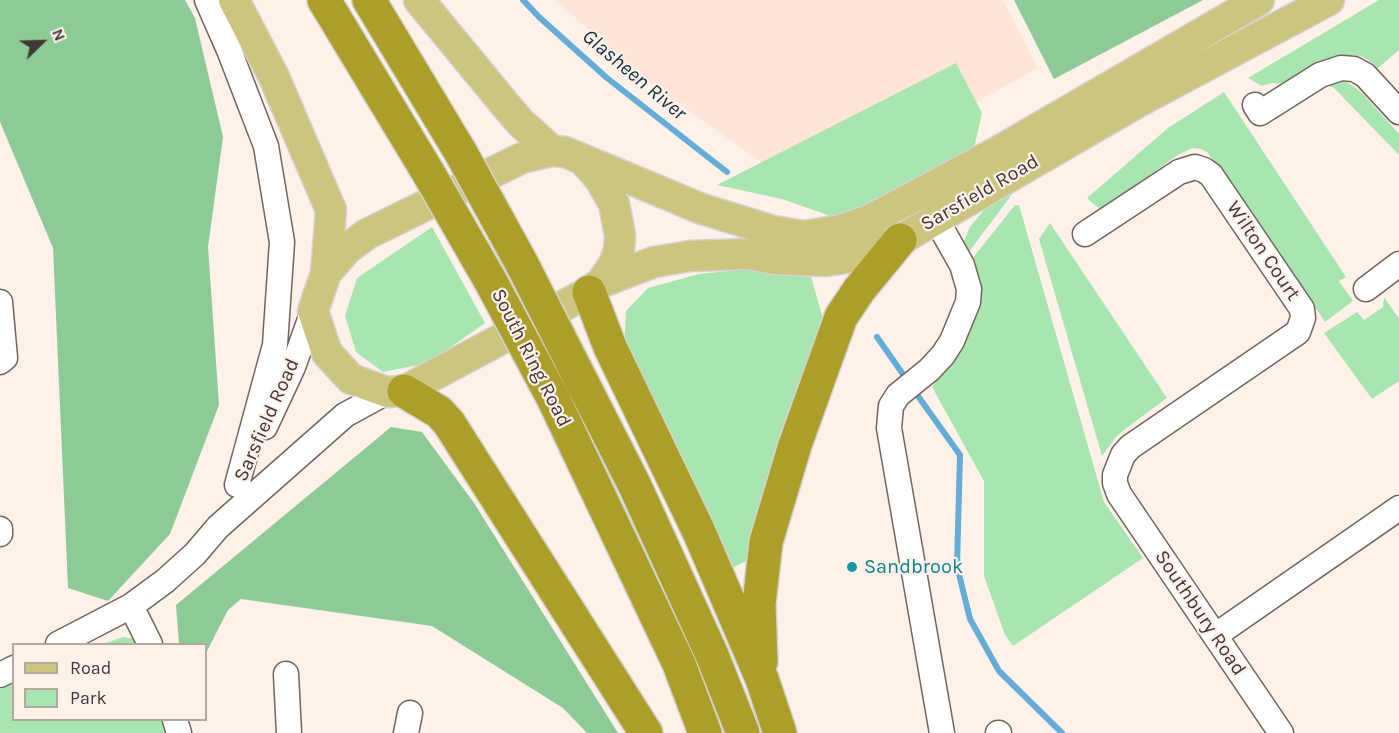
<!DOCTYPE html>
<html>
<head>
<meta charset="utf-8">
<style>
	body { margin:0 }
	#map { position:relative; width:1399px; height:733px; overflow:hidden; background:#fef1e9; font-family:Karla,sans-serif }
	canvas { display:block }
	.legend { position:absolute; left:12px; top:643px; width:195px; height:78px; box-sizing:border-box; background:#fef1e9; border:2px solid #b2a7a1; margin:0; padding:8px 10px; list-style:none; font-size:18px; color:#3f3834 }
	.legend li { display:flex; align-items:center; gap:12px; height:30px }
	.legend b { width:30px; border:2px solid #b2a7a1 }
	.north { position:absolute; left:12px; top:12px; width:60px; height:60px; -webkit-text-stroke:4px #fef1e9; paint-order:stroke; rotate:67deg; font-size:16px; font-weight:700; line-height:24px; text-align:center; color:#3f3834 }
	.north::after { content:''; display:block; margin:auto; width:21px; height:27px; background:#3f3834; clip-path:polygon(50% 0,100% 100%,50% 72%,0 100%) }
</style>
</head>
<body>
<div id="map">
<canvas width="1399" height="733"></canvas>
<ul class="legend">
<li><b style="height:8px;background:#cdc57f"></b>Road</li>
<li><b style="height:16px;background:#a9e5b1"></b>Park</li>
</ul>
<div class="north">N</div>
</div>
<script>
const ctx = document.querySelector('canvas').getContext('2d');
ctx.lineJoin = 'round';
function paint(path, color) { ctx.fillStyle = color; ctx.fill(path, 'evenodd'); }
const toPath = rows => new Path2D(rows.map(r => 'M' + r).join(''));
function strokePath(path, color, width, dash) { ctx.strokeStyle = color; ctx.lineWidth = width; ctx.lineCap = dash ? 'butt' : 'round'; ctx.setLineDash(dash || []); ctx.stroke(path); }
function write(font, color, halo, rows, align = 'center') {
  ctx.font = font + ' Karla,sans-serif'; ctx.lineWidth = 4.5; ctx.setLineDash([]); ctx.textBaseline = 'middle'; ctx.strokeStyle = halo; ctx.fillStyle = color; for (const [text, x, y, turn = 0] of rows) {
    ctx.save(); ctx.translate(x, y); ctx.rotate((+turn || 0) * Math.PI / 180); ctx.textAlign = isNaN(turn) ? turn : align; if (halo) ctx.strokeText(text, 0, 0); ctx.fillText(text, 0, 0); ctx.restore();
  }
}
paint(toPath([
	[556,0,1003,0,1038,68,839,178,774,171,634,72]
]), '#fde5d7');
paint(toPath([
	[1379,0,1399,0,1399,50,1378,68,1364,57,1354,55,1332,57,1287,84,1272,83,1262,86,1248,78],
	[956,63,982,113,974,148,839,219,782,199,717,185],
	[1343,81,1352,85,1363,94,1399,134,1399,155,1334,88,1328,86],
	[1224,92,1346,277,1339,281,1353,301,1325,322,1243,199,1207,152,1201,149,1192,148,1176,156,1106,207,1101,209,1097,207,1087,198,1168,128],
	[1010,191,1012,194,1008,200,968,253,964,241,970,227,989,204],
	[1015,205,1019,205,1104,502,1143,558,1013,646,1005,635,984,576,984,481,932,387,949,364,980,287,972,259],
	[1050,223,1167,398,1125,429,1116,437,1102,456,1039,239],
	[432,227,485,323,428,363,383,372,356,352,345,316,357,278],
	[748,269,810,273,823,319,748,560,727,571,624,349,626,311,648,288,699,274],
	[1384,297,1399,319,1399,381,1372,399,1324,333,1357,312,1364,320,1383,307],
	[123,637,135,639,137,644,103,644],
	[13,683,14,720,162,720,166,733,0,733,0,690]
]), '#a9e5b1');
paint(toPath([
	[0,0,185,0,195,18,223,137,208,247,219,405,170,534,108,601,68,588,53,248,0,122],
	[1014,0,1203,0,1054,79],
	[391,427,422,432,474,503,618,733,587,733,563,708,432,626,241,599,228,610,206,653,206,644,179,644,176,605]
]), '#8eca97');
strokePath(toPath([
	[523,0,539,17,607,78,727,172],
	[877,337,907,380],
	[913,389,960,455,957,566,970,619,999,671,1062,733]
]), '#65add7', 6);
const minor = toPath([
	[207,0,229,50,266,146,282,242,275,345,237,485],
	[1255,105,1260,113,1320,75,1341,68,1354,69,1365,75,1399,112],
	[936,219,962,265,969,289,968,302,952,341,943,355,929,370,898,395,891,406,889,428,942,733],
	[1085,234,1179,172,1195,167,1204,170,1211,175,1302,309,1303,318,1298,332,1130,447,1123,455,1115,475,1115,483,1119,494,1281,733],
	[1366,289,1399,264],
	[0,302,5,358,0,362],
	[265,427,293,367,313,311],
	[0,529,0,534],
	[131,606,150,644],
	[1216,635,1399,508],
	[58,644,131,606,165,581,195,554,218,527,345,415,387,392],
	[286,674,289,733],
	[0,675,14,668],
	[175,720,179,733],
	[406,733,410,713],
	[998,733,999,733]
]);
const major = toPath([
	[234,0,274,77,331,210,326,273],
	[419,0,508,108,521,123,552,151],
	[583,160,600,179,614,204,620,235,619,250,614,264,602,282,589,292,404,391,387,392,351,379,327,353,313,311,326,273,347,249,367,234,522,158,552,151,565,152,666,194,699,208,773,231,804,236,841,230,870,220,999,151,1259,0],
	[602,282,654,262,690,256,749,254,775,259,826,261,853,257,900,240,1138,102,1329,0]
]);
const highway = toPath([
	[324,0,429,174],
	[369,0,461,153],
	[589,292,610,347,699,532,762,679,780,733],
	[583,384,635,486,712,655,743,733],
	[404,391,439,412,449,423,646,733],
	[553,398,679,664,705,733],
	[761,662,759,604,766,542,795,445,841,317,859,290,900,240]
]);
strokePath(minor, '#73655d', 27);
strokePath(major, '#d5d3d2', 33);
strokePath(highway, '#d5d3d2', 36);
strokePath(minor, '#fff', 24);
strokePath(major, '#cdc57f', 30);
strokePath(highway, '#ab9f29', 33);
const highwayBridge = toPath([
	[461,153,522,264,583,384],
	[429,174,491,282,553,398]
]);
strokePath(highwayBridge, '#d5d3d2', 36, []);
strokePath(highwayBridge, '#ab9f29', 33);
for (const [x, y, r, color] of [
	[852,567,6,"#0f9aa8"]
]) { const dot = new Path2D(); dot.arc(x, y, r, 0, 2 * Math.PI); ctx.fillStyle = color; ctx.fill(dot); strokePath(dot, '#fef1e9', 2); }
write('20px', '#3f3834', '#fef1e9', [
	["Sarsfield Road",980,193,-30],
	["Wilton Court",1263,251,56],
	["South Ring Road",531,358,63],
	["Sarsfield Road",267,420,-66],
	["Southbury Road",1200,613,56]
]);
write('20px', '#0d838f', '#fef1e9', [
	["Sandbrook",864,567]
], 'left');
write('italic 21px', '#0f3041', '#fef1e9', [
	["Glasheen River",634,75,40]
]);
</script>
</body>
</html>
